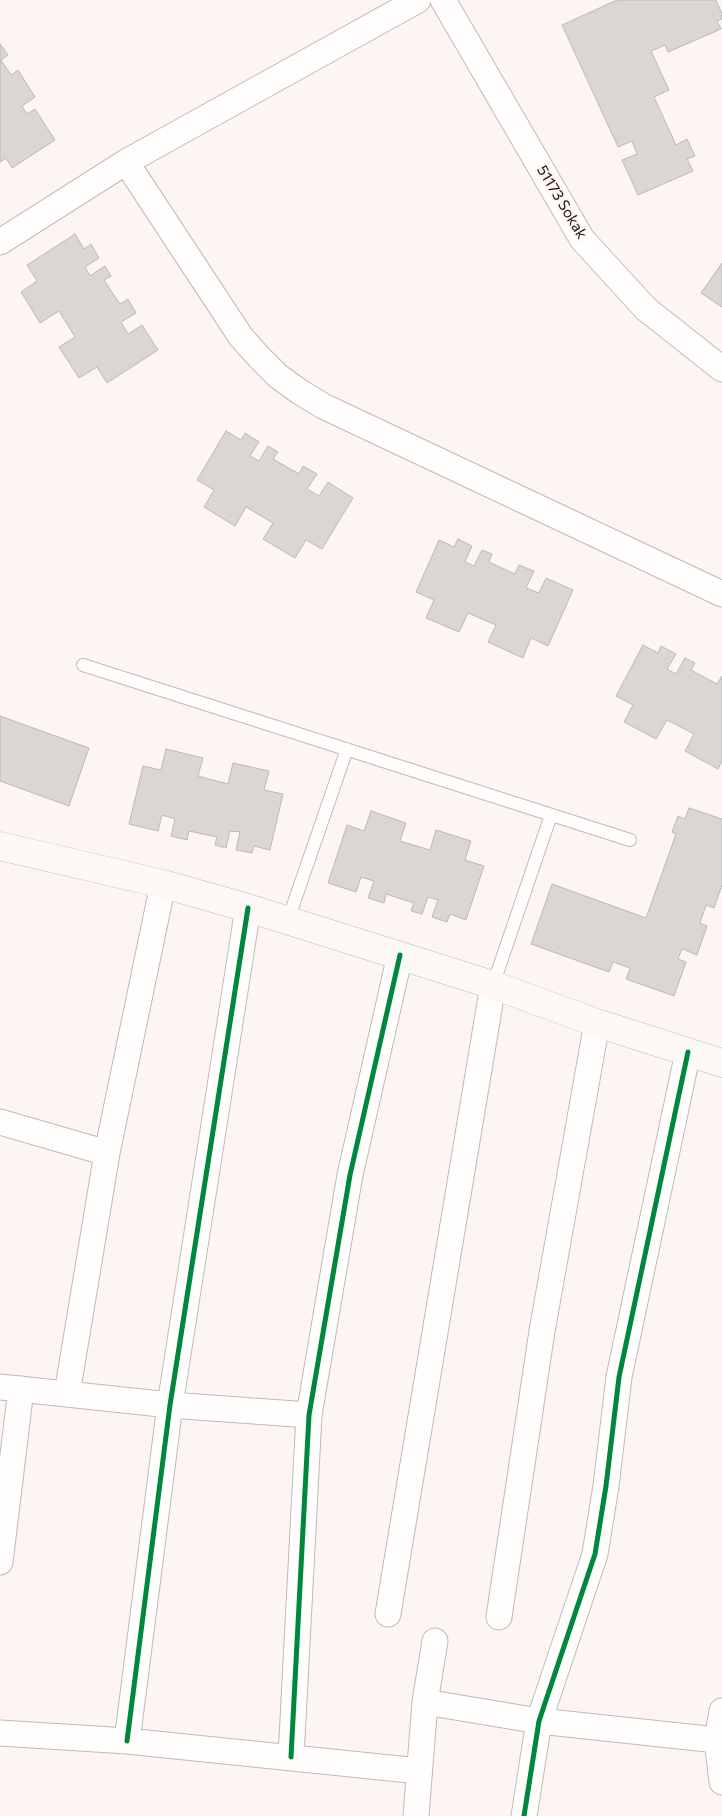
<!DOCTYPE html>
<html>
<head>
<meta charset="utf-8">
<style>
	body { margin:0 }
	canvas { display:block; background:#fcf5f4 }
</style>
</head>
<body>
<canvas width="722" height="1816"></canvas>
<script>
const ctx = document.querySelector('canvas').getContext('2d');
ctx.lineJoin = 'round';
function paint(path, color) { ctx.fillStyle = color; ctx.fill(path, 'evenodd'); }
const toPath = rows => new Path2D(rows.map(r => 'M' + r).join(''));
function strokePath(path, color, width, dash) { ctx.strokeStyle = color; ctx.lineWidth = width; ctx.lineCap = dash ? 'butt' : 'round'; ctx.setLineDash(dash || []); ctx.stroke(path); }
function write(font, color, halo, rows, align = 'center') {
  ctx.font = font + ' Commissioner,sans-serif'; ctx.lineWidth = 4.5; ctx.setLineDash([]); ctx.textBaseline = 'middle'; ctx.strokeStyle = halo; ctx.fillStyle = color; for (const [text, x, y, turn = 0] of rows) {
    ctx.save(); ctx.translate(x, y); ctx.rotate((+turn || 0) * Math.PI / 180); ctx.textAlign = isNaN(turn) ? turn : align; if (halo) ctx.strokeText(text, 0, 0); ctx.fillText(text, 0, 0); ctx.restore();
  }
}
const building = toPath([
	[617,0,716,0,722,14,722,19,717,21,721,29,668,52,665,45,651,51,669,90,654,97,676,145,687,139,695,156,687,159,693,171,638,195,622,160,637,154,632,141,618,147,562,25,617,0],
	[0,44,8,55,1,60,11,75,18,70,35,97,22,106,27,114,35,109,55,140,12,168,6,158,0,162,0,44],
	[75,234,84,249,91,244,99,258,85,267,90,276,105,266,111,276,104,280,120,304,128,299,136,313,121,322,128,334,142,325,158,350,107,383,97,367,79,378,59,347,75,337,59,311,40,323,21,292,37,281,27,265,75,234],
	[722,263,722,307,701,293,722,263],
	[226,431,241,440,245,433,259,442,250,456,259,461,268,446,278,452,273,459,299,474,303,466,317,474,307,489,319,496,328,482,353,498,322,549,306,540,295,558,263,539,273,523,246,507,235,526,204,507,214,490,197,480,226,431],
	[458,539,472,546,465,562,474,566,482,550,492,554,489,562,515,574,519,565,534,571,526,588,539,593,546,578,573,590,548,646,531,638,523,658,488,642,496,625,468,613,459,632,426,618,434,600,416,592,439,540,454,547,458,539],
	[643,645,658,653,661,646,676,654,667,669,676,674,685,658,695,663,691,670,717,684,722,676,722,761,718,769,685,751,694,734,667,720,656,739,624,722,633,705,616,696,643,645],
	[0,716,89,748,69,806,0,781,0,716],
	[166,749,203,758,198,776,228,784,233,763,269,771,264,790,283,794,270,850,254,846,252,853,236,850,240,832,230,831,226,848,215,845,217,837,189,831,187,840,171,836,175,819,162,815,158,831,129,824,143,766,161,770,166,749],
	[689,808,722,819,722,885,714,908,706,905,700,923,707,926,697,955,682,949,678,959,686,962,674,996,626,979,630,968,613,962,609,972,531,944,552,884,646,918,676,834,672,832,678,816,685,819,689,808],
	[371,811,406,823,400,841,430,850,436,830,471,841,465,860,484,866,466,920,450,914,447,922,432,917,438,900,428,897,422,914,411,911,414,903,386,894,384,903,368,898,374,881,361,877,356,892,328,883,347,825,364,831,371,811]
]);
paint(building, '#dbd6d4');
strokePath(building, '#bdb8b7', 1);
const service = toPath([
	[83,665,630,840],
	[288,920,347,749],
	[493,985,551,815]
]);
const minor = toPath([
	[443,0,582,239,646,309,722,369],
	[126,162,241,337,259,357,278,376,300,392,323,406,722,594],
	[0,242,126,162,418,0],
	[0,1122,107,1153],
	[0,1387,170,1405,309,1415],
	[67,1394,107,1153,163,884],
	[0,1562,21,1389],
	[388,1614,493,985],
	[499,1617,542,1331,597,1023],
	[425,1702,539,1721,717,1740],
	[722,1711,717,1740,722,1782],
	[0,1733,127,1741,419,1771],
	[127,1741,170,1405,248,908],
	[291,1757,309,1415,350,1175,400,955],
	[416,1816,425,1702,435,1641],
	[524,1816,539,1721,595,1554,606,1486,619,1377,688,1052]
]);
const secondary = toPath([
	[0,846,163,884,248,908,493,985,597,1023,722,1063]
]);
strokePath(service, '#c0bab9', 14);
strokePath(minor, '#c0bab9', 27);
strokePath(secondary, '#c0bab9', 29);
strokePath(service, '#fffefd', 12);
strokePath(minor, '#fffefd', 25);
strokePath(secondary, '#fbf8f6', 28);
strokePath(toPath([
	[127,1741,170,1405,248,908],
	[291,1757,309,1415,350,1175,400,955],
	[524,1816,539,1721,595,1554,606,1486,619,1377,688,1052]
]), '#00873e', 5);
write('15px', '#181412', '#fff4f0', [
	["51173 Sokak",562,202,59]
]);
</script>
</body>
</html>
